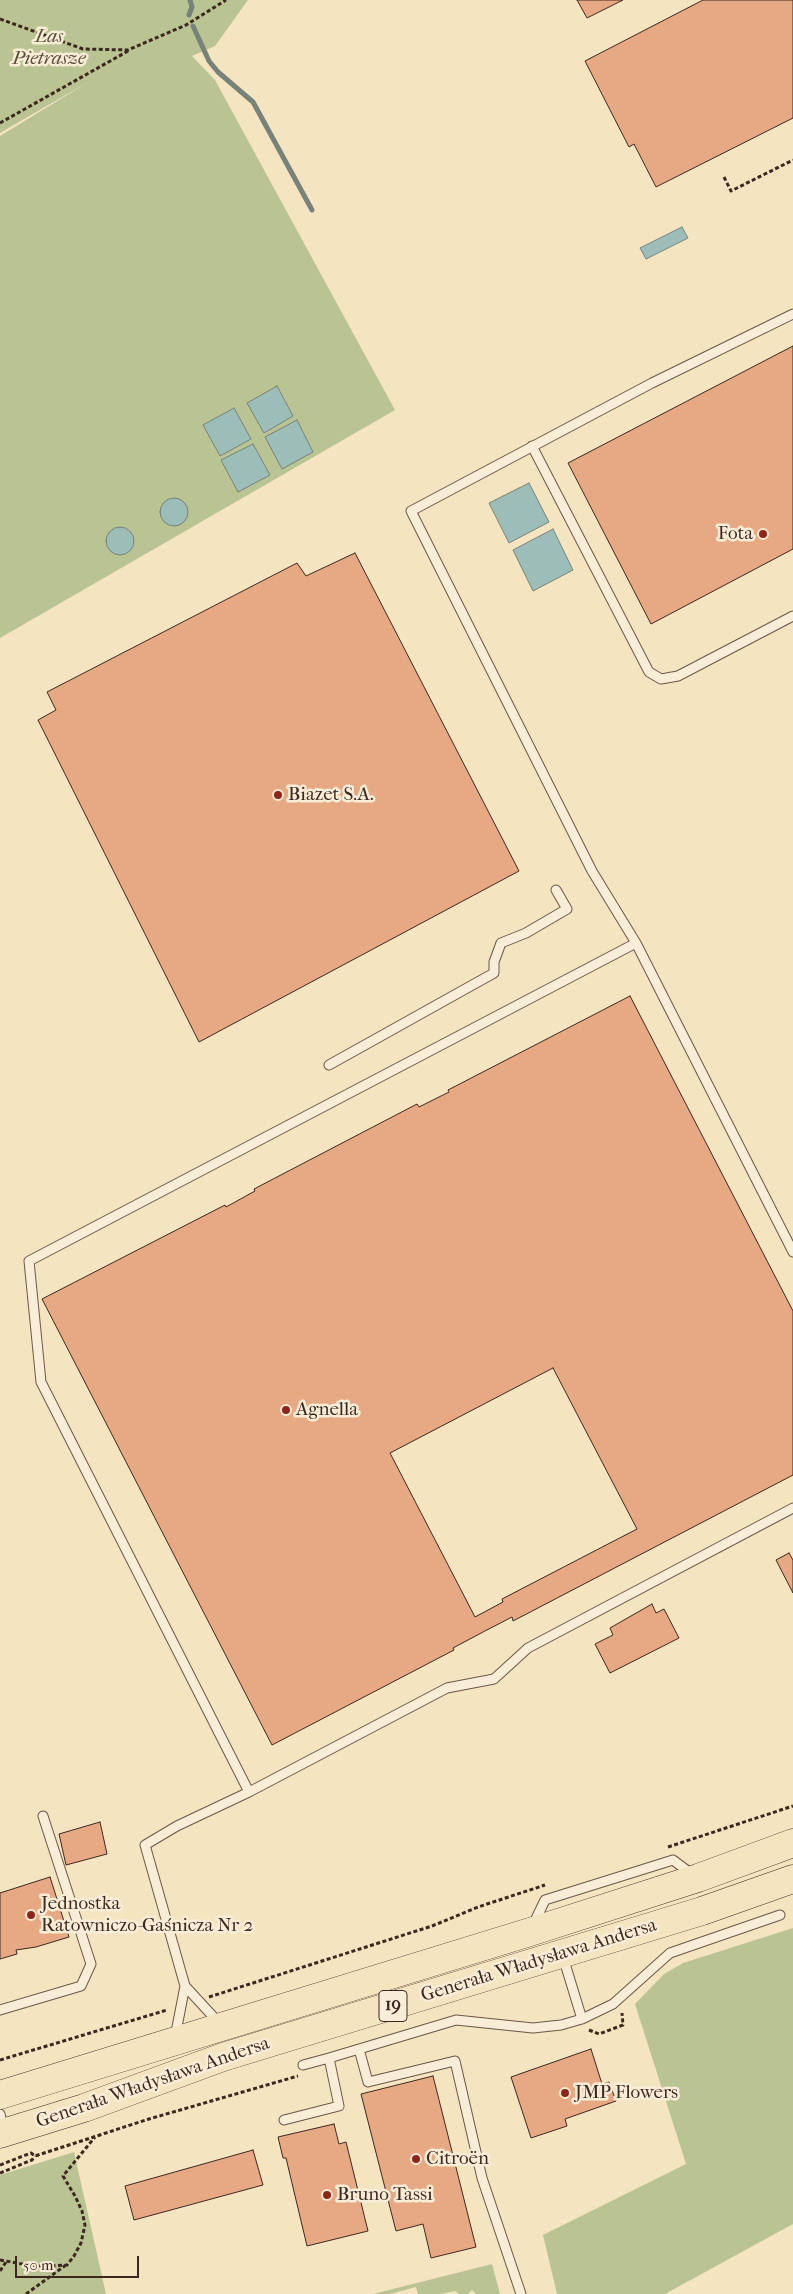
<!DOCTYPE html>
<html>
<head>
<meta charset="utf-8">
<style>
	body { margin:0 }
	#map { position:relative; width:793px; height:2294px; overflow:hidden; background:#f5e4c0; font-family:"IM FELL French Canon",serif }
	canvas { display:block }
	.scale { position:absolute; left:15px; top:2256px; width:124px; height:22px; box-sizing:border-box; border:2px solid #3d2820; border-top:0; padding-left:6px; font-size:15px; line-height:18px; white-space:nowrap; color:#3d2820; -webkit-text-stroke:4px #f8edd6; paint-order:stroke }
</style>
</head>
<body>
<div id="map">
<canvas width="793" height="2294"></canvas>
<div class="scale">50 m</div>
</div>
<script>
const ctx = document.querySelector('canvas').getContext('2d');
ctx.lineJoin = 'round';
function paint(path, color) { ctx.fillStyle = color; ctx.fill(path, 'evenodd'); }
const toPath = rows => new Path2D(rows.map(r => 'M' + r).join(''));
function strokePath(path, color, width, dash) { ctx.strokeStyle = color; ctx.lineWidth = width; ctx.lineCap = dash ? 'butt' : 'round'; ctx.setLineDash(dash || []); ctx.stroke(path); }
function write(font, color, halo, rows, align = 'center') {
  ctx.font = font + ' "IM FELL French Canon",serif'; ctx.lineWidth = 5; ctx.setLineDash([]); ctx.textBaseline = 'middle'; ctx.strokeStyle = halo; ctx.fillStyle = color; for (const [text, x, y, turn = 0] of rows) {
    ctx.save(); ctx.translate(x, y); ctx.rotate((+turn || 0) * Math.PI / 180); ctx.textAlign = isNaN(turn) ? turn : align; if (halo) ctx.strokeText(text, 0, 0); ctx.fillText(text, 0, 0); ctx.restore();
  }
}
paint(toPath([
	[0,0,248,0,215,46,192,56,215,80,395,410,0,638,0,136,90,81,0,133],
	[793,1928,793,2224,665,2294,557,2294,543,2235,686,2164,635,2004,664,1974,683,1963],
	[74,2152,106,2294,0,2294,0,2175],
	[492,2264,500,2294,476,2294,472,2290,468,2294,459,2294,455,2291,441,2294,418,2294,416,2287,390,2294,373,2294]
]), '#bac493');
const water = toPath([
	[682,227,688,238,646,259,640,248,682,227],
	[277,386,293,416,264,433,247,403,277,386],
	[234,408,251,439,220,456,203,425,234,408],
	[297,420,313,452,282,469,265,437,297,420],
	[253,444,270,475,238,492,221,460,253,444],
	[529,483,549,522,509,543,489,503,529,483],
	'160 512a14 14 0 1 1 28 0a14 14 0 1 1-28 0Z',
	'106 541a14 14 0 1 1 28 0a14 14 0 1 1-28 0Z',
	[553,529,573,570,533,591,513,550,553,529]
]);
paint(water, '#9dbeb8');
strokePath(water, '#77827b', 1);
strokePath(toPath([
	[189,15,192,7,190,0],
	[193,26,209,61,218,72,253,102,312,210]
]), '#77827b', 5);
const building = toPath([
	[577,0,623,0,587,18,577,0],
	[703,0,793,0,793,118,656,187,634,144,629,147,585,61,703,0],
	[793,346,793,549,651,624,568,463,793,346],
	[355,553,519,871,199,1042,38,720,56,710,47,692,297,563,306,576,355,553],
	[630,996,793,1311,793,1475,513,1621,512,1617,483,1632,453,1648,454,1650,272,1745,42,1299,225,1205,226,1207,255,1191,254,1189,417,1104,419,1107,449,1092,448,1090,630,996],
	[553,1368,637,1529,502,1599,503,1602,475,1617,390,1453,553,1368],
	[789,1553,793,1560,793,1593,776,1560,789,1553],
	[652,1604,656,1613,664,1609,679,1638,610,1673,595,1644,613,1635,610,1628,652,1604],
	[100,1822,107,1854,66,1865,59,1834,100,1822],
	[50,1877,69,1937,36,1947,16,1950,17,1954,0,1959,0,1893,50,1877],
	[591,2049,602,2084,609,2082,616,2101,565,2119,567,2126,531,2138,511,2077,591,2049],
	[433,2076,476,2247,431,2258,423,2224,396,2231,361,2094,433,2076],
	[334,2124,339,2144,346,2142,368,2231,307,2246,286,2158,283,2158,278,2137,334,2124],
	[253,2150,263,2185,134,2220,125,2186,253,2150]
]);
paint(building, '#e7a983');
strokePath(building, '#3d2820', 1);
const lane = toPath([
	[793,314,652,383,411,511,592,871,636,943,793,1252],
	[532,446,649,672,661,679,678,676,793,616],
	[329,1065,494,973,494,962,501,943,526,933,567,909,556,890],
	[249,1792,41,1382,29,1261,636,943],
	[533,1925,545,1900,673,1860,693,1875],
	[563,1957,582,2019],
	[0,2010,81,1986,91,1964,43,1816],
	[220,2024,185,1986,145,1845,177,1826,249,1792,447,1688,494,1679,528,1648,793,1508],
	[175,2037,185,1986],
	[359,2049,368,2082,455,2061,482,2178,521,2294],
	[303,2065,329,2058],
	[0,2114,4,2130],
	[284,2120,339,2106,329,2058,456,2020,533,2028,561,2025,582,2019,613,2004,670,1953,780,1915]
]);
const highway = toPath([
	[0,2095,530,1932,698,1878,793,1843],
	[0,2134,84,2108,223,2057,702,1911,793,1879]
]);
strokePath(lane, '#6b5748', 11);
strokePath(highway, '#3d2820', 29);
strokePath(toPath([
	[0,19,83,49,128,50,186,25,226,0],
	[0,123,128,51],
	[724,177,731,191,793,160],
	[668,1847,793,1806],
	[209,1997,432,1926,478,1907,545,1885],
	[589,2030,599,2034,623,2025,622,2013],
	[0,2060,167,2010],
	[0,2165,31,2153,35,2156,149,2119,298,2076],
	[0,2173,32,2160,35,2156],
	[0,2260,28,2265,49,2266,67,2265,74,2256,81,2243,85,2225,82,2211,75,2196,63,2176,95,2137],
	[0,2271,6,2262],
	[26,2294,66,2265]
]), '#3d2820', 3, [4, 2.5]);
strokePath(lane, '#f8edd6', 9);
strokePath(highway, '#f5e4c0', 28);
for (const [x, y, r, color] of [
	[763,534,5,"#8f2418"],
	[278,795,5,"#8f2418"],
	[286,1410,5,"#8f2418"],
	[31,1915,5,"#8f2418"],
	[565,2093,5,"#8f2418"],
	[416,2159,5,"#8f2418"],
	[327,2195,5,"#8f2418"]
]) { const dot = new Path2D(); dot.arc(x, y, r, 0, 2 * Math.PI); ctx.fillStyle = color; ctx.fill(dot); strokePath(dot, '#f8edd6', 2); }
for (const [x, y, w] of [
	[393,2006,28]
]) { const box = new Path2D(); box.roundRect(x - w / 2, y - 15.5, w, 31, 4); ctx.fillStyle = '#f8edd6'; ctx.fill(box); strokePath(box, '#3d2820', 1); }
write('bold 18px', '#3d2820', null, [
	["19",393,2006]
]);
write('italic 19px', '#5c4f3d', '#f8edd6', [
	["Las",49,37],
	["Pietrasze",49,59]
]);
write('19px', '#3d2820', '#f8edd6', [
	["Fota",753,534,"right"],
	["Biazet S.A.",288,795],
	["Agnella",296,1410],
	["Jednostka",41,1904],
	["Ratowniczo-Gaśnicza Nr 2",41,1926],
	["JMP Flowers",575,2093],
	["Citroën",426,2159],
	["Bruno Tassi",337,2195]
], 'left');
write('19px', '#3d2820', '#f8edd6', [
	["Generała Władysława Andersa",539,1961,-17],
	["Generała Władysława Andersa",153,2083,-19]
]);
</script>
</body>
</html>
